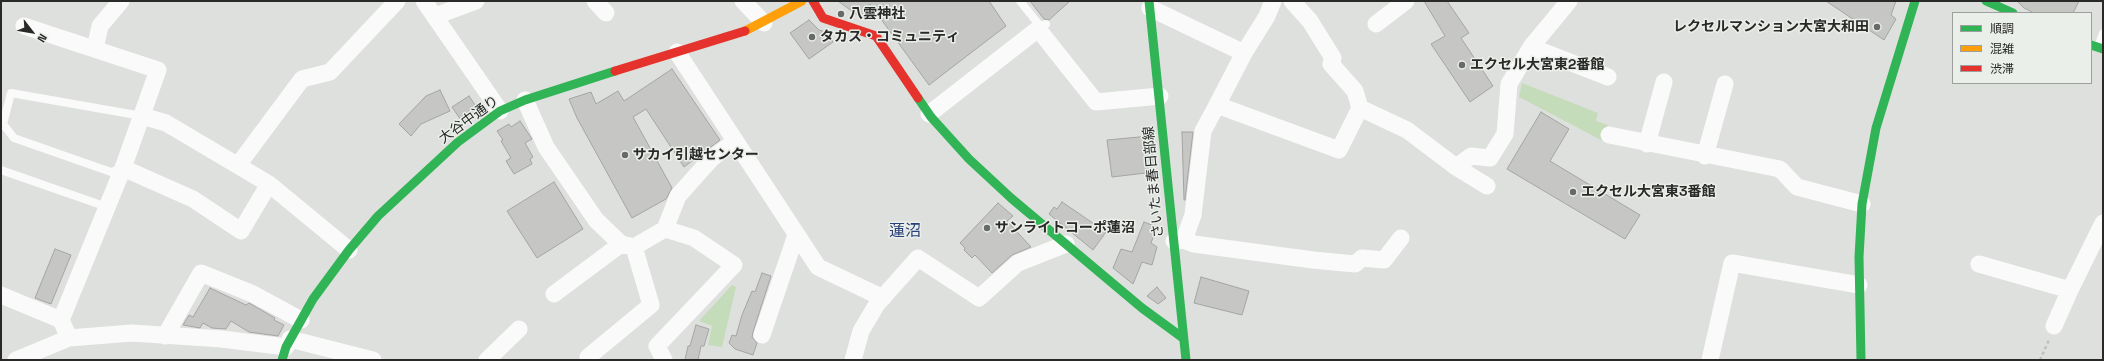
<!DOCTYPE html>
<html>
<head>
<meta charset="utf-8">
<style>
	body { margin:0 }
	#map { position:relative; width:2104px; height:361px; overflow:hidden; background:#dee0dd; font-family:"Space Grotesk","Noto Sans JP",sans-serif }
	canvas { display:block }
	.frame { position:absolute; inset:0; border:2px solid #292a28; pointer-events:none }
	.legend { position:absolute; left:1952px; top:12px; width:140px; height:72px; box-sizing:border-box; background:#ebefea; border:1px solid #9da09c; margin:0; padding:5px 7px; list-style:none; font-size:12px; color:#292a28 }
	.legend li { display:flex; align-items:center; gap:8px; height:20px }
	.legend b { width:20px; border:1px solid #9da09c }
	.north { position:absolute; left:12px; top:12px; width:40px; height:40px; -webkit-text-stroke:3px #ebefea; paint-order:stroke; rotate:121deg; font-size:11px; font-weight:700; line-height:16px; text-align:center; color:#292a28 }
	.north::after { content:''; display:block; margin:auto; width:14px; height:18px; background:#292a28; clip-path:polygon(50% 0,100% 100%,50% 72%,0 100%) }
</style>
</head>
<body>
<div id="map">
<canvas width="2104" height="361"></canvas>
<div class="frame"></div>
<ul class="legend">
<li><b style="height:5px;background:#30b455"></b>順調</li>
<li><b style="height:5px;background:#ff9f0a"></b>混雑</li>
<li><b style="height:5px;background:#e5322d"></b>渋滞</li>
</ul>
<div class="north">N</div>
</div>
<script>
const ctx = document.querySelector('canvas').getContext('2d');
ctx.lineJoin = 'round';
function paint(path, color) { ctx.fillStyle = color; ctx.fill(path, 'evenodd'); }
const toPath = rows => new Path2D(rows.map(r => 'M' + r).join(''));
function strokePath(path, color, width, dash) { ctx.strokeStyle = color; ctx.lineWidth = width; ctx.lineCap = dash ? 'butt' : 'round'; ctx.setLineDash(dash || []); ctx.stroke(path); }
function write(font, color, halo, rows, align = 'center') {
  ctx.font = font + ' "Space Grotesk","Noto Sans JP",sans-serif'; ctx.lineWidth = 3; ctx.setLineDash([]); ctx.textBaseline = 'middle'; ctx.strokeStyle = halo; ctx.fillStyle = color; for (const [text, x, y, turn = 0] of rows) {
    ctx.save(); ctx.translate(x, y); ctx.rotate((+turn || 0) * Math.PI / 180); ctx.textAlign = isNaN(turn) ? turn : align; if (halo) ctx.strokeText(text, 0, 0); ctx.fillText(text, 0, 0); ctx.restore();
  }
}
paint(toPath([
	[1522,83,1598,113,1596,121,1608,125,1603,141,1519,97],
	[732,285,736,287,722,347,708,345,712,326,699,321]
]), '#c5dcbb');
const building = toPath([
	[838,1,989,1,1006,26,929,85,870,4,860,17,838,1],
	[1030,1,1070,1,1049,20,1044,19,1030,1],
	[1424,1,1447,1,1469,33,1461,38,1493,86,1470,102,1431,44,1445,36,1424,1],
	[1826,1,1896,1,1891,15,1896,19,1884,40,1826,1],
	[2017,1,2079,1,2073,13,2034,13,2024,8,2017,1],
	[809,20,819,30,826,32,833,42,809,59,790,33,809,20],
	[672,69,720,140,684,167,646,109,633,117,672,188,666,199,632,218,577,118,569,99,591,92,596,104,618,91,624,101,672,69],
	[440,90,450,111,421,124,411,136,399,124,426,96,440,90],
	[469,96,479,111,463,123,452,107,469,96],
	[1541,112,1569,129,1550,161,1640,215,1625,239,1507,169,1541,112],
	[520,121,532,139,525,143,533,157,530,159,532,164,514,174,506,161,511,158,501,141,503,140,497,131,509,124,511,127,520,121],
	[1182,132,1193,132,1185,200,1184,200,1182,132],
	[1150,136,1154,172,1112,177,1107,140,1150,136],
	[554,182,583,229,537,258,507,211,554,182],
	[1062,202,1106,232,1093,250,1049,214,1054,207,1057,209,1062,202],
	[998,203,1013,216,1007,221,1031,247,1012,255,992,273,975,255,972,258,964,250,965,248,960,243,998,203],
	[1144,222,1157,227,1151,243,1157,247,1152,265,1142,262,1133,284,1113,268,1121,249,1132,252,1144,222],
	[55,249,71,255,51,304,35,298,55,249],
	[762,273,771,276,753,332,752,337,757,343,753,355,735,349,729,343,732,335,736,336,742,315,752,291,755,292,762,273],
	[1201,277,1249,291,1242,315,1194,303,1201,277],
	[1157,287,1166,298,1158,304,1147,296,1157,287],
	[210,288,246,305,249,303,275,318,274,320,284,325,278,336,249,332,231,321,226,329,212,328,203,323,200,328,183,325,189,315,193,317,210,288],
	[696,325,709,329,704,346,701,346,698,360,685,360,688,346,690,346,696,325]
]);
paint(building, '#c6c7c5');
strokePath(building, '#a4a5a3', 1);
strokePath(toPath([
	[2040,360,2049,340]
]), '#bfbfbe', 2.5, [3, 3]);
strokePath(toPath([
	[1020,1,1040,26,1046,24],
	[2098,47,2103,33],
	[123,168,111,172,14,138,3,124,11,93,142,116],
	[1,170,107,207]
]), '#fafafa', 8);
strokePath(toPath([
	[424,1,500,111],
	[595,1,606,13],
	[743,1,764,23],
	[1292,1,1310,21,1333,58,1331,64,1355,91,1360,108],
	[1150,8,1244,53],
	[435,16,476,1],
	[1376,24,1406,1],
	[24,26,158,70,123,168,61,320,69,338],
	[1531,47,1608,77],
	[95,49,100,26,121,1],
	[677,52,818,267,883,298],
	[525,100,546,147,596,220,621,244,634,247,665,229,694,238,734,265,657,346,664,360],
	[1217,105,1244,53,1267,16,1273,1],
	[929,114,1038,29,1096,102,1160,96],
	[142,116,166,123,269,184,349,250],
	[1609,135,1780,169,1797,187,1862,204],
	[1647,144,1664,82],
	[1705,156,1725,84],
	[238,165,302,79,330,72,397,1],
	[1456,167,1471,156,1490,158,1505,134,1509,84,1531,47,1569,1],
	[123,168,193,199,241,231,269,184],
	[665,229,678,196,711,159,734,142],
	[1184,240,1194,244,1313,260,1355,264,1362,258,1384,260,1401,238],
	[1174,241,1184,240,1193,215,1203,131,1217,105,1339,150,1360,108,1407,130,1456,167,1487,186],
	[1979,264,2070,290,2103,223],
	[554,294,621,244],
	[1,295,61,320],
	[2054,326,2070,290],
	[762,335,796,235],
	[165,336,201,273,253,294,301,320],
	[290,339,373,360],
	[16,360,69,338,132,333,222,339,286,347],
	[487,360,519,329],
	[591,360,588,357,651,305,634,247],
	[853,360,861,331,877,304,918,258,979,298,1018,263,1066,244],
	[1710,360,1732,263,1859,285]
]), '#fafafa', 17);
strokePath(toPath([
	[1149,1,1186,360],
	[1986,1,2013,13],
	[2091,45,2103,49],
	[918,98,931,117,969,159,1011,198,1142,308,1183,338],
	[282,360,286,347,313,299,349,250,378,216,458,142,500,111,525,100,615,71],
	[1861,360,1859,257,1862,204,1876,128,1915,1]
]), '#30b455', 9);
strokePath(toPath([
	[745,31,802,1]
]), '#ff9f0a', 9);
strokePath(toPath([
	[813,1,823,18,876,36,918,98],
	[615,71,745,31]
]), '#e5322d', 9);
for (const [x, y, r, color] of [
	[841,14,4,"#686a67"],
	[1877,27,4,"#686a67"],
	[812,37,4,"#686a67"],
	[1462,65,4,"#686a67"],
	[625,155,4,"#686a67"],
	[1573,192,4,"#686a67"],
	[987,228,4,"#686a67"]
]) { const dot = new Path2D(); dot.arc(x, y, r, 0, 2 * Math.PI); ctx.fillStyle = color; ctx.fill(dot); strokePath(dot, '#ebefea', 1.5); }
write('bold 14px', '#292a28', '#ebefea', [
	["八雲神社",849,14],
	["レクセルマンション大宮大和田",1869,27,"right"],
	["タカス・コミュニティ",820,37],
	["エクセル大宮東2番館",1470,65],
	["サカイ引越センター",633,155],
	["エクセル大宮東3番館",1581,192],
	["サンライトコーポ蓮沼",995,228]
], 'left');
write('14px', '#292a28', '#ebefea', [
	["大谷中通り",469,120,-36],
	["さいたま春日部線",1154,182,-95]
]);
write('16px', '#2a4078', '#ebefea', [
	["蓮沼",905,232]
]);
</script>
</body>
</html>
